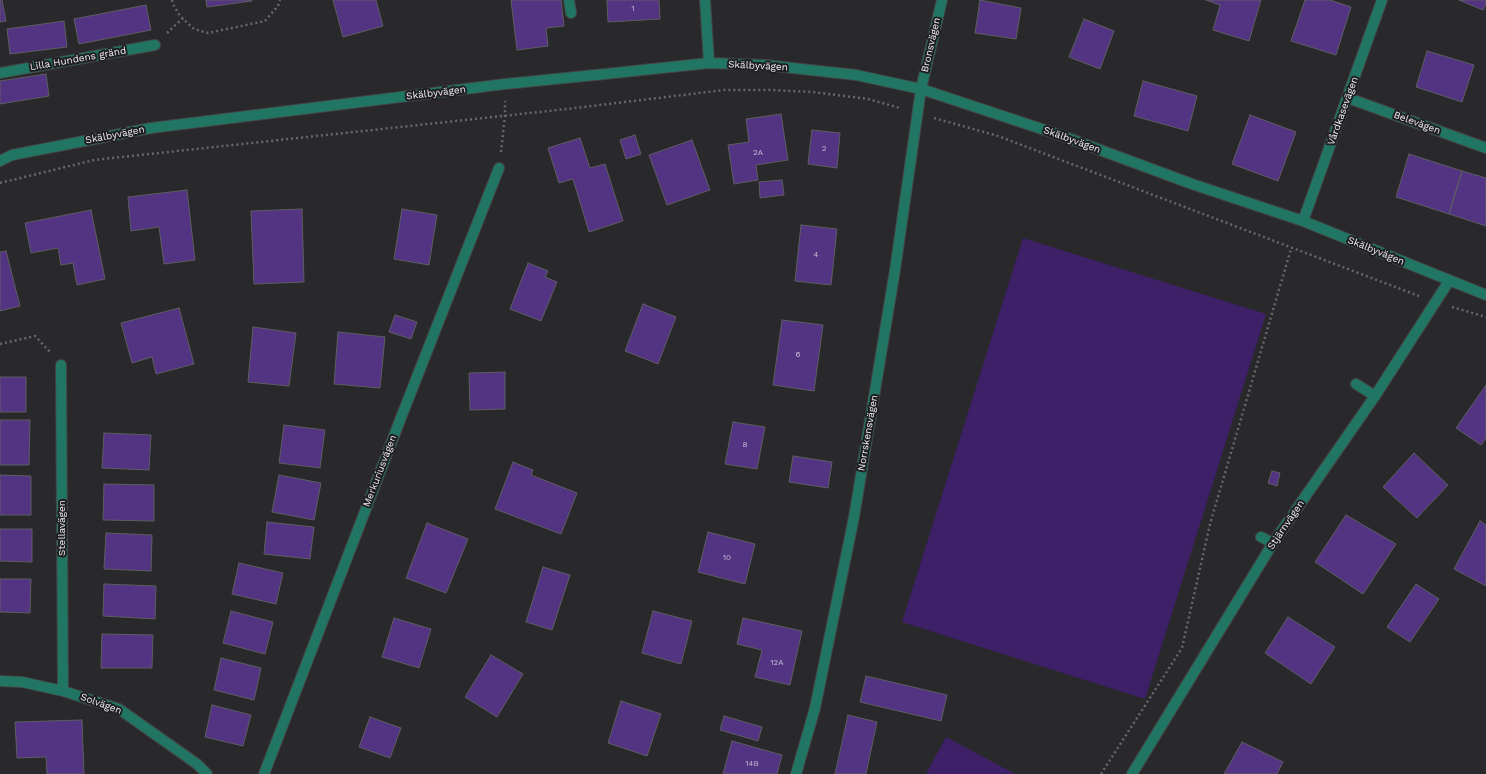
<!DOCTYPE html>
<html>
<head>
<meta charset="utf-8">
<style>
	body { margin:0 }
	canvas { display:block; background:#29282b }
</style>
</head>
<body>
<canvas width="1486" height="774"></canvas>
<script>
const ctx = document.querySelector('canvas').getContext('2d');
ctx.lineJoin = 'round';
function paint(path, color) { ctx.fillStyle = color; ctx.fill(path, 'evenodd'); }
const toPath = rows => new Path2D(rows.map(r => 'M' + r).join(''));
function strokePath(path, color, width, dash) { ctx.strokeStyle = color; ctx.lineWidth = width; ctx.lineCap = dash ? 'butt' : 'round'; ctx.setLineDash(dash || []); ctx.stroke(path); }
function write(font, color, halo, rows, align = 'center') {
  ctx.font = font + ' "Work Sans",sans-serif'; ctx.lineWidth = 4; ctx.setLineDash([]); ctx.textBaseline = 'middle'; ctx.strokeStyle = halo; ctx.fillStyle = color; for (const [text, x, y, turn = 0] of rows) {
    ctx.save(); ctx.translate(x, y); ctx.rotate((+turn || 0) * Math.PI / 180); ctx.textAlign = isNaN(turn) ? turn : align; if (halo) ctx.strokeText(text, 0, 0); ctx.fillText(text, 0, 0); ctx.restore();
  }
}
paint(toPath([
	[1023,238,1266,314,1145,699,902,622],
	[946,737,1015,774,926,774]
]), '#3e2068');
const building = toPath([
	[0,0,2,0,6,21,0,22,0,0],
	[206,0,252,0,252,1,207,7,206,0],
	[333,0,376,0,383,26,343,37,333,0],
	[511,0,561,0,564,26,546,28,548,46,517,50,511,0],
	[607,0,659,0,660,19,608,22,607,0],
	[980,0,1021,8,1016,39,975,33,980,0],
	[1206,0,1261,0,1249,41,1213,30,1220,5,1206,0],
	[1305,0,1330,0,1351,7,1336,55,1291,41,1305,0],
	[1459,0,1486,0,1486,4,1483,10,1459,0],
	[146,5,151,30,79,44,74,19,146,5],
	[1084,19,1114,31,1100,69,1069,57,1084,19],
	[64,21,67,47,10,54,7,29,64,21],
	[1427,51,1474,65,1462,102,1416,87,1427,51],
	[46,74,49,96,0,104,0,81,46,74],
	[1143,81,1197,96,1188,131,1134,116,1143,81],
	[781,114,788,160,756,165,758,180,734,184,728,145,749,142,746,119,781,114],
	[1250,115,1296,132,1278,181,1232,164,1250,115],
	[812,130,840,133,837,168,808,164,812,130],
	[635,135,641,154,626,159,620,140,635,135],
	[580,138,590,168,605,164,623,221,589,232,573,179,559,183,548,148,580,138],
	[692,140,710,190,667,205,649,155,692,140],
	[1409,154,1462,171,1449,214,1396,197,1409,154],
	[1462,171,1486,178,1486,226,1449,214,1462,171],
	[782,180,784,195,760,198,759,182,782,180],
	[187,190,195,260,164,264,159,227,131,231,128,197,187,190],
	[302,209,304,282,254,284,251,211,302,209],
	[402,209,437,215,429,265,394,259,402,209],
	[91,210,105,279,77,285,73,263,61,265,58,248,31,253,25,223,91,210],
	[801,225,837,229,831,285,795,281,801,225],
	[6,251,20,306,0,311,0,252,6,251],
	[528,263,548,271,545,277,557,282,541,321,510,309,528,263],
	[643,304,676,317,658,364,625,351,643,304],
	[179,308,194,364,156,374,152,357,132,363,121,323,179,308],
	[395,315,417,322,411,339,389,332,395,315],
	[782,320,823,325,814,391,773,385,782,320],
	[253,327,296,333,289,386,248,382,253,327],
	[338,332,385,337,380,388,334,384,338,332],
	[505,372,505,409,470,410,469,373,505,372],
	[0,377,26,377,26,412,0,412,0,377],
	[1486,385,1486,438,1481,445,1456,428,1486,385],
	[0,420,30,420,29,465,0,465,0,420],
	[733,422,765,427,757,469,725,464,733,422],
	[284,425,325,430,320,468,279,463,284,425],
	[104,433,151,435,149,470,102,468,104,433],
	[1414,453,1448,485,1417,518,1383,487,1414,453],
	[793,456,832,462,828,488,789,482,793,456],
	[513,462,533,470,531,475,577,493,561,534,495,509,513,462],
	[1272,471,1280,473,1277,486,1268,483,1272,471],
	[0,475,31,476,31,515,0,515,0,475],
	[279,475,321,483,314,520,272,512,279,475],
	[104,484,154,485,154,521,103,520,104,484],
	[1346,515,1396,544,1363,594,1315,562,1346,515],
	[1480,521,1486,525,1486,586,1454,569,1480,521],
	[267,522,314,527,310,559,264,554,267,522],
	[427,523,468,539,446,593,406,578,427,523],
	[0,529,32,529,32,562,0,561,0,529],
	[708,532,755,544,745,584,698,572,708,532],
	[106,533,152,535,151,571,104,569,106,533],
	[239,563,283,573,276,604,232,594,239,563],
	[543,567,570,575,552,630,526,622,543,567],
	[0,579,31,579,30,613,0,612,0,579],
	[104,584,156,586,155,619,103,616,104,584],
	[1416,584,1439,599,1410,642,1387,627,1416,584],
	[231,611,273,622,265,654,223,643,231,611],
	[653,611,692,621,681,664,642,653,653,611],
	[1288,617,1335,647,1311,684,1265,653,1288,617],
	[394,618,431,629,419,668,382,657,394,618],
	[743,618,802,631,790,685,755,677,762,650,737,644,743,618],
	[102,634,153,635,152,668,101,668,102,634],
	[491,655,523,674,497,717,465,697,491,655],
	[221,658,261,668,254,700,214,690,221,658],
	[866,676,947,695,941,721,860,702,866,676],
	[621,701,661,714,647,756,608,743,621,701],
	[212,705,251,715,243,746,205,737,212,705],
	[848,715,877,722,866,774,835,774,848,715],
	[724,716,762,727,758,741,720,730,724,716],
	[370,717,401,728,390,758,359,747,370,717],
	[82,720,84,774,47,774,46,757,17,758,15,722,82,720],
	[732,741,782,755,777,774,723,774,732,741],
	[1242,742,1283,762,1277,774,1224,774,1242,742]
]);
paint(building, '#533483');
strokePath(building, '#5e5d61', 1);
const service = toPath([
	[0,73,155,45],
	[1356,384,1375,396],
	[1261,537,1273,543]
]);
const minor = toPath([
	[569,0,571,13],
	[705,0,709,63],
	[1348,98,1486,148],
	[1303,221,1382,0],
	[61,365,63,691],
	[0,681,22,682,63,691,119,709,197,764,207,774],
	[264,774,402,415,499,168],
	[796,774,815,708,854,517,895,270,921,89,942,0],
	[1132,774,1273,543,1375,396,1449,281]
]);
const tertiary = toPath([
	[0,161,12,155,151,128,505,84,605,74,709,63,765,65,856,75,921,89,1057,134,1192,184,1303,221,1486,295]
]);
strokePath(service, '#444346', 12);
strokePath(minor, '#444346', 12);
strokePath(tertiary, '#444346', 12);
strokePath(toPath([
	[172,0,173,4,180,16,194,29,208,33,265,21,278,6,280,0],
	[167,33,183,18],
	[934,118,998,136,1419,296],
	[501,152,505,116,505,101],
	[0,183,94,160,567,109,724,90,771,90,813,92,868,99,900,108],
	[1452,307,1486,317],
	[0,344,35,336,50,352],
	[1101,774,1182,648,1210,524,1291,249]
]), '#68676a', 2.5, [2, 3]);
strokePath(service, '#217663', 10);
strokePath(minor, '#217663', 10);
strokePath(tertiary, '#217663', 10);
write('8px', '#c6bed4', null, [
	["1",633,9],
	["2",824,149],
	["2A",758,153],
	["4",816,255],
	["6",798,355],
	["8",745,445],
	["10",727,558],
	["12A",777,663],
	["14B",752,764]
]);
write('10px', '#edecef', '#1f1e22', [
	["Bronsvägen",931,45,-77],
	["Lilla Hundens gränd",78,59,-10],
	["Skälbyvägen",758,66,3],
	["Skälbyvägen",436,93,-7],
	["Vårdkasevägen",1343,111,-70],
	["Belevägen",1417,123,20],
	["Skälbyvägen",115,135,-11],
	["Skälbyvägen",1072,140,20],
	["Skälbyvägen",1376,251,22],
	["Norrskensvägen",868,433,-80],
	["Merkuriusvägen",380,471,-69],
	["Stjärnvägen",1286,525,-56],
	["Stellavägen",62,528,-90],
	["Solvägen",101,704,20]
]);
</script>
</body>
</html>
